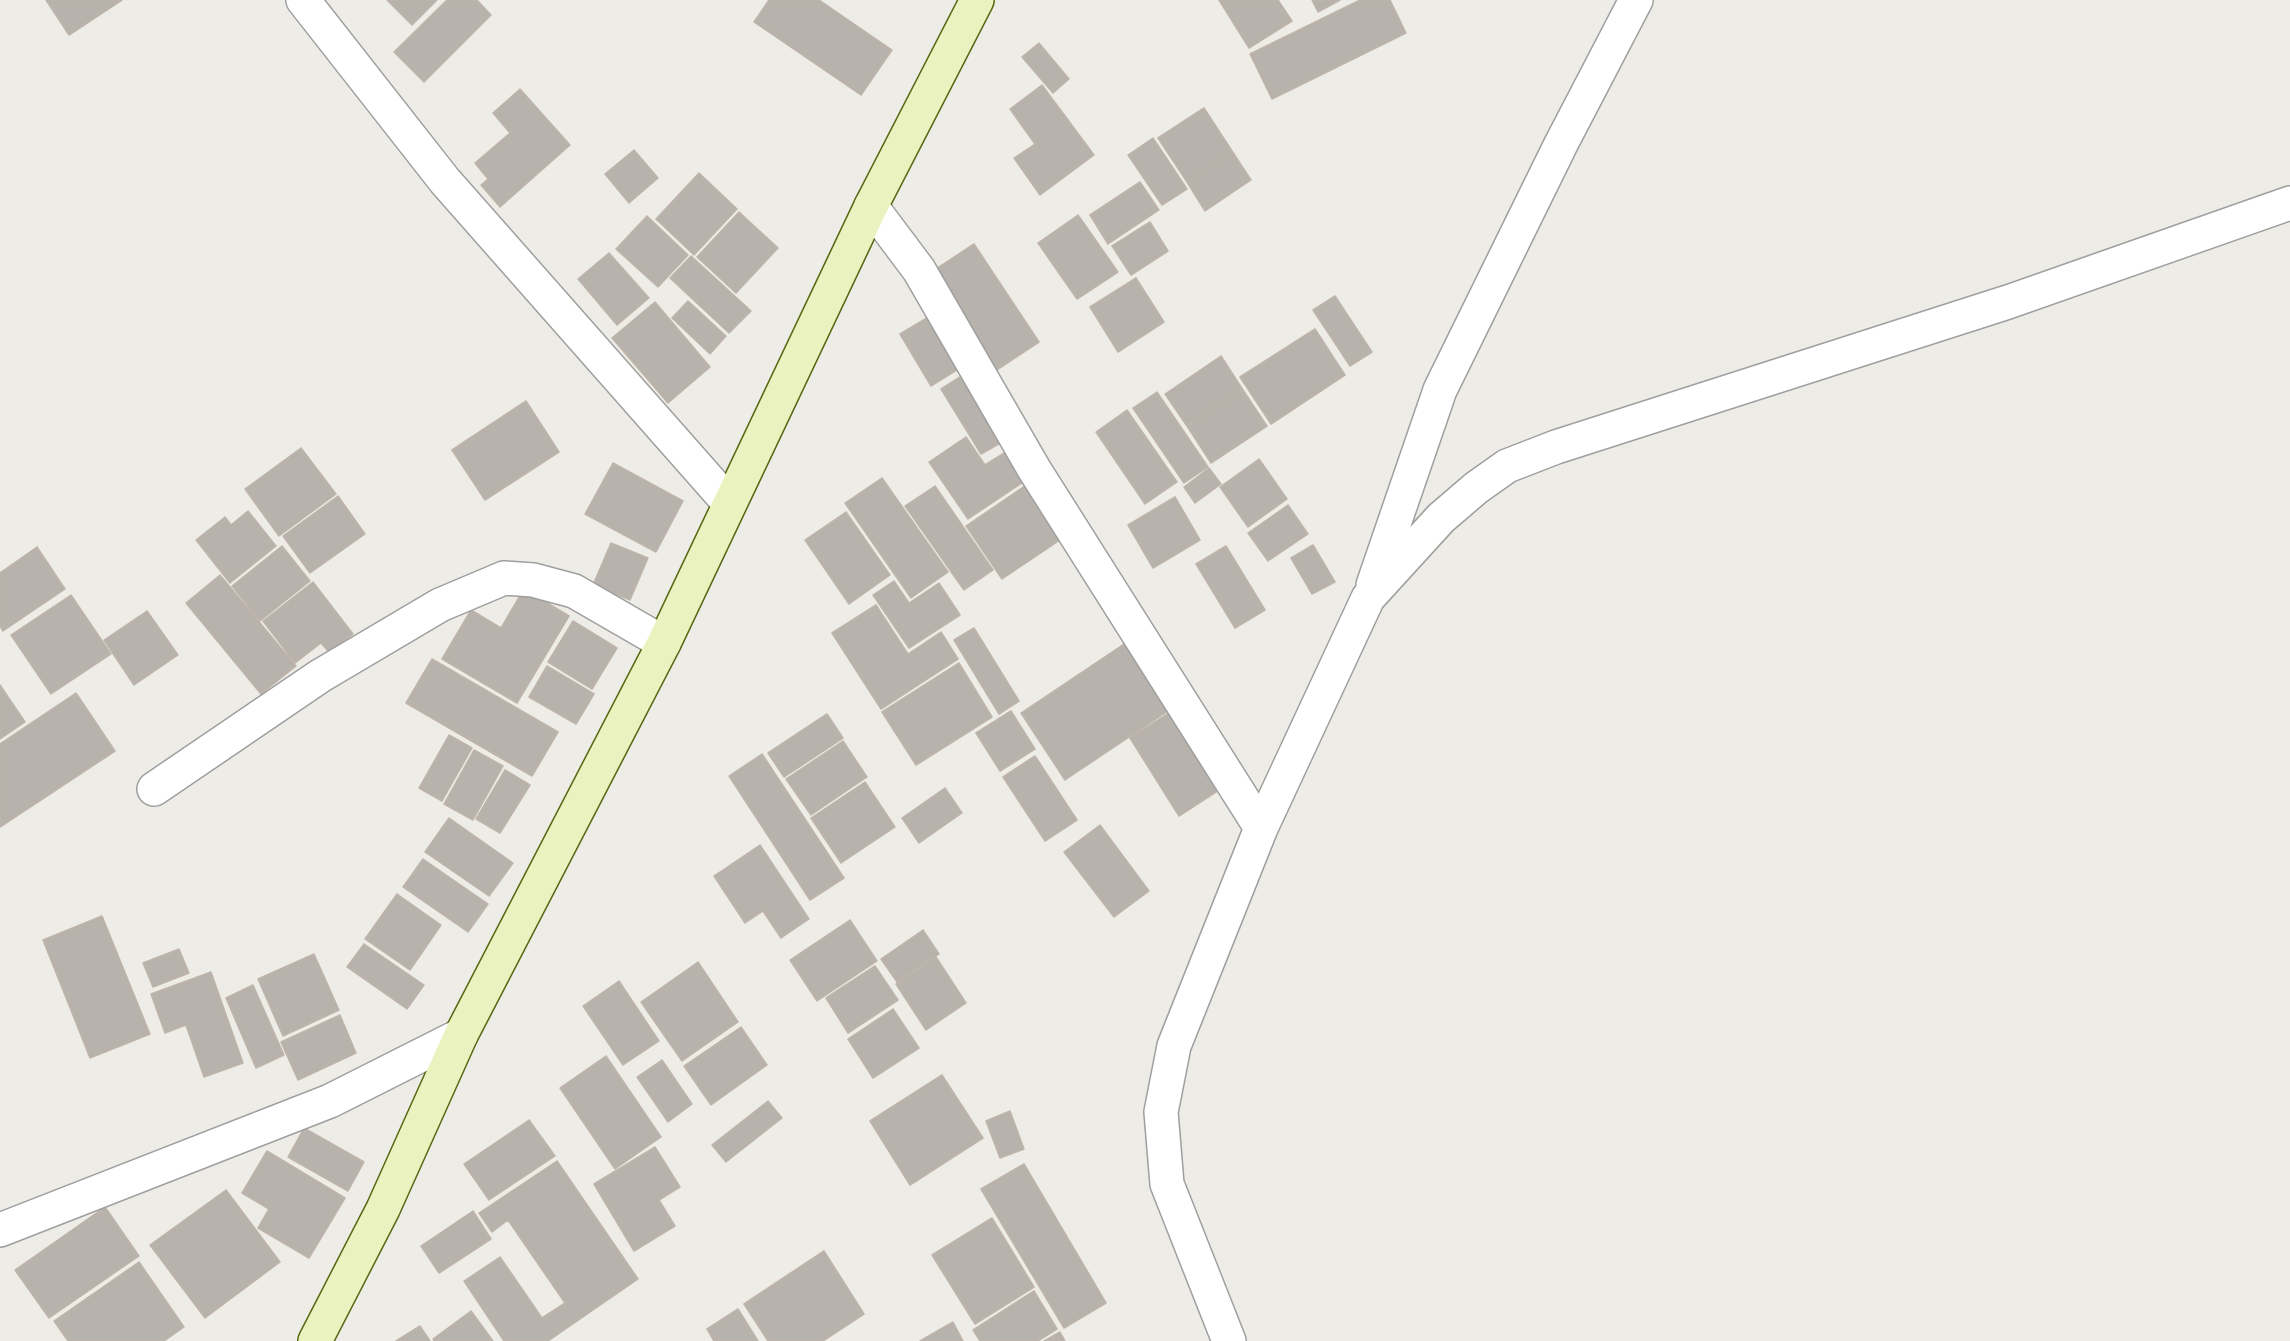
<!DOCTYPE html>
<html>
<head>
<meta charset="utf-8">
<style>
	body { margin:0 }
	canvas { display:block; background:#eeece6 }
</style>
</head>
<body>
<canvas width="2290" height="1341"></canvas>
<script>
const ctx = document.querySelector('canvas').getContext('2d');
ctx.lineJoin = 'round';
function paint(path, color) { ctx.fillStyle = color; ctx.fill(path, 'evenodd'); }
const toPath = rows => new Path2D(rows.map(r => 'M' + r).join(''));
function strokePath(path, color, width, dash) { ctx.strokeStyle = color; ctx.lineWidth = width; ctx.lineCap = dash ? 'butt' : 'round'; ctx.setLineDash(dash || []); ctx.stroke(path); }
const building = toPath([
	[46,0,122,0,69,35,46,0],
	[387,0,437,0,412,25,387,0],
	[447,0,477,0,491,15,424,82,394,52,447,0],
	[769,0,819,0,892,50,861,95,754,22,769,0],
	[1219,0,1278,0,1292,21,1249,48,1219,0],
	[1312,0,1340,0,1318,12,1312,0],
	[1360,0,1390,0,1406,33,1272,99,1250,54,1360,0],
	[1039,43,1069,79,1053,93,1022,57,1039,43],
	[1042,85,1094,155,1040,195,1014,158,1035,144,1010,109,1042,85],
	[520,89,570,145,500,207,481,185,488,179,475,163,510,133,493,113,520,89],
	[1204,108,1232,151,1187,182,1158,138,1204,108],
	[1153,138,1187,189,1162,205,1128,155,1153,138],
	[634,150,658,178,629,203,605,174,634,150],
	[1232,151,1251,180,1205,211,1187,182,1232,151],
	[699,173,737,209,694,255,656,219,699,173],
	[1140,182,1159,210,1108,244,1090,215,1140,182],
	[739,212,778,248,736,293,697,257,739,212],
	[1078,215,1118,272,1077,299,1038,243,1078,215],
	[647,216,688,255,658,287,616,249,647,216],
	[1150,222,1168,251,1131,275,1112,246,1150,222],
	[974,244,1039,342,992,373,927,275,974,244],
	[609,253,649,298,617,325,578,279,609,253],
	[691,256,751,311,729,333,670,278,691,256],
	[1136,278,1164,322,1118,352,1090,307,1136,278],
	[1335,296,1372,352,1350,366,1313,310,1335,296],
	[688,301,726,336,710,354,672,318,688,301],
	[655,302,710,367,668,403,612,338,655,302],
	[937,312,968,363,931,386,900,334,937,312],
	[1315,329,1345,375,1271,424,1240,377,1315,329],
	[1221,356,1243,390,1187,426,1165,394,1221,356],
	[971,370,1011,437,981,454,941,389,971,370],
	[1243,390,1267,426,1211,463,1187,426,1243,390],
	[1157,392,1208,467,1184,483,1133,408,1157,392],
	[526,401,559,452,485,500,452,450,526,401],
	[1127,410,1177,482,1145,504,1096,432,1127,410],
	[966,437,985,465,1009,450,1028,479,968,519,929,462,966,437],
	[301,448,336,494,279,536,245,489,301,448],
	[1259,459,1287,499,1248,527,1220,487,1259,459],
	[613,463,683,501,656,552,585,514,613,463],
	[1209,468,1221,484,1195,503,1184,487,1209,468],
	[882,478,948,572,911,598,845,503,882,478],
	[1032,481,1069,534,1002,579,966,526,1032,481],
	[935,486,993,570,964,590,905,506,935,486],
	[338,496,365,534,310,573,283,536,338,496],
	[1175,497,1200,540,1153,568,1128,525,1175,497],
	[1288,505,1308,534,1268,561,1248,533,1288,505],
	[248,511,276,546,230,583,196,540,225,517,231,525,248,511],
	[846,512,890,575,849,604,805,540,846,512],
	[611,543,648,558,630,600,593,585,611,543],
	[1313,545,1335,582,1312,594,1291,558,1313,545],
	[282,546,310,581,260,621,232,586,282,546],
	[1226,546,1265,610,1235,628,1196,564,1226,546],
	[37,547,65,589,3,631,0,626,0,573,37,547],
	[220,575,296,666,261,694,186,603,220,575],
	[894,581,909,603,939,583,960,615,909,648,873,595,894,581],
	[313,582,353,634,329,652,321,643,295,663,263,621,313,582],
	[524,589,569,616,517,703,442,659,471,610,501,628,524,589],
	[71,595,111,654,51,694,11,635,71,595],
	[876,605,908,654,941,632,958,659,881,709,832,633,876,605],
	[147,611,178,655,134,685,104,640,147,611],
	[573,621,617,648,592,689,548,662,573,621],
	[974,628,1019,701,999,714,954,640,974,628],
	[1127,642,1171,709,1065,780,1021,713,1127,642],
	[432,659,558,732,532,776,406,703,432,659],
	[959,663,992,717,916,765,882,712,959,663],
	[547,666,594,694,576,724,529,697,547,666],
	[0,685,25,722,0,739,0,685],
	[76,693,115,751,0,827,0,744,76,693],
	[1011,711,1035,749,1000,771,976,733,1011,711],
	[1169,713,1219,790,1179,816,1130,738,1169,713],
	[827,714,843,738,784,777,768,753,827,714],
	[449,735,472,748,442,801,419,788,449,735],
	[843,741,867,777,811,815,786,779,843,741],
	[474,750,503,766,473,820,444,804,474,750],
	[762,754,844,878,810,900,729,776,762,754],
	[1035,756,1077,820,1045,841,1003,777,1035,756],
	[505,770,530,785,500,833,476,819,505,770],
	[865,782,895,827,841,863,811,818,865,782],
	[945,788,962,813,919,843,902,818,945,788],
	[449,818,513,863,489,896,425,852,449,818],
	[1100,825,1149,891,1114,917,1064,852,1100,825],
	[760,845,809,919,781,938,763,911,745,923,714,876,760,845],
	[423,859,488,904,468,932,403,887,423,859],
	[397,894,441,925,410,970,365,939,397,894],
	[102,916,150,1034,90,1058,43,940,102,916],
	[850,920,877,961,817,1001,790,960,850,920],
	[923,930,939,954,897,982,881,959,923,930],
	[364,944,424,985,407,1009,347,967,364,944],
	[179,949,189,973,153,987,143,963,179,949],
	[314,954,339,1010,283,1036,258,979,314,954],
	[936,957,966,1003,926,1030,896,984,936,957],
	[698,962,738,1022,682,1061,641,1002,698,962],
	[875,966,898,1000,848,1033,826,998,875,966],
	[211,972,243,1063,204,1077,186,1025,165,1033,151,994,211,972],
	[619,981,659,1041,623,1065,583,1006,619,981],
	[253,985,284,1055,256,1068,226,998,253,985],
	[893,1009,919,1048,873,1078,848,1039,893,1009],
	[340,1015,356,1053,298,1080,281,1042,340,1015],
	[741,1027,767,1065,711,1105,684,1066,741,1027],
	[606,1056,661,1137,615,1169,560,1088,606,1056],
	[662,1060,692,1104,668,1122,637,1077,662,1060],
	[942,1075,983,1138,910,1185,870,1121,942,1075],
	[768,1101,782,1118,726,1162,712,1145,768,1101],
	[1010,1111,1024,1149,1000,1158,986,1121,1010,1111],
	[529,1120,555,1156,489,1200,464,1164,529,1120],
	[304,1128,364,1162,348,1191,288,1157,304,1128],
	[655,1147,680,1187,659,1200,675,1226,634,1251,594,1184,655,1147],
	[267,1151,345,1198,309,1258,258,1228,269,1209,242,1193,267,1151],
	[557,1161,638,1279,548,1341,504,1341,464,1281,500,1257,542,1318,565,1303,508,1220,492,1232,479,1213,557,1161],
	[1024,1164,1106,1303,1064,1328,981,1189,1024,1164],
	[226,1190,280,1262,205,1318,150,1245,226,1190],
	[105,1207,139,1256,49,1318,15,1270,105,1207],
	[473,1211,491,1239,439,1273,421,1246,473,1211],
	[992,1218,1034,1287,975,1324,932,1255,992,1218],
	[824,1251,864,1314,823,1341,768,1341,744,1304,824,1251],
	[139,1262,184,1327,164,1341,68,1341,54,1321,139,1262],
	[1034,1291,1057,1329,1038,1341,980,1341,973,1330,1034,1291],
	[738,1309,758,1341,714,1341,707,1329,738,1309],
	[471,1311,493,1341,434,1341,433,1339,471,1311],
	[953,1322,963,1341,920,1341,953,1322],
	[420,1326,430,1341,396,1341,420,1326],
	[1060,1332,1065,1341,1044,1341,1060,1332]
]);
paint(building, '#b7b2ac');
strokePath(building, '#beb4aa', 1.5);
const minor = toPath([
	[303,0,445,181,729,503],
	[871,206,919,270,1034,469,1261,828],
	[1373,585,1440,390,1561,144,1636,0],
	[154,789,320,676,440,605,504,578,533,580,574,591,664,643],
	[0,1230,330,1101,461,1035],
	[1229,1341,1167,1184,1161,1112,1174,1046,1261,828,1368,598,1441,518,1476,488,1507,466,1556,447,2008,302,2290,203]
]);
const secondary = toPath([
	[315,1341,383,1209,461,1035,664,643,871,206,977,0]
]);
strokePath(minor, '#9f9f9f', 36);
strokePath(secondary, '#576812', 36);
strokePath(minor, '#fff', 33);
strokePath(secondary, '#eaf2c0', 33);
</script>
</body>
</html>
